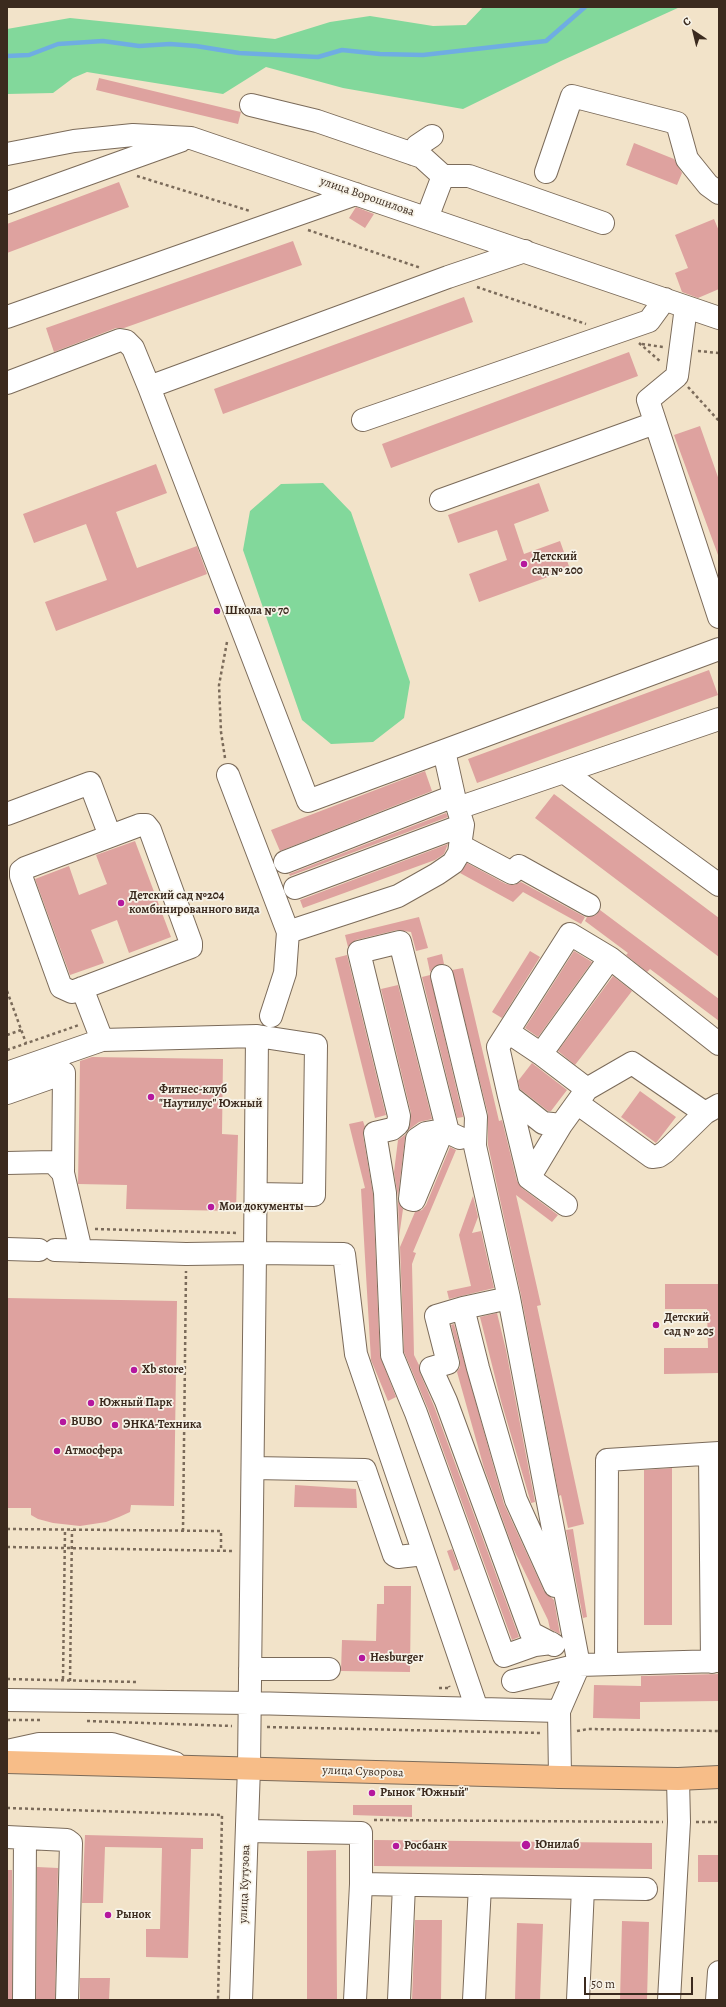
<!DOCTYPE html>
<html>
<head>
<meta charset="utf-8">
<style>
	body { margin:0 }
	#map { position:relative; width:726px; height:2007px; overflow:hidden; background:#f2e3c9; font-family:Alegreya,serif }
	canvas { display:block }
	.frame { position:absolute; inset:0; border:8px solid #3b2a1e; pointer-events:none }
	.north { position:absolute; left:674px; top:12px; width:40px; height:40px; -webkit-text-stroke:3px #f7f3e8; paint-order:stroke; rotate:325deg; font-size:11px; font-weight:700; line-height:16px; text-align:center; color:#3b2a1e }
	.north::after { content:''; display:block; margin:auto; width:14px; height:18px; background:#3b2a1e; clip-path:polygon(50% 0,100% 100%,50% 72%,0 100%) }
	.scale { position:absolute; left:584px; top:1977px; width:109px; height:18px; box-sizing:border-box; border:2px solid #3b2a1e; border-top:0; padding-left:5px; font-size:12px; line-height:14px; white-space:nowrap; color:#3b2a1e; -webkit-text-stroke:3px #f7f3e8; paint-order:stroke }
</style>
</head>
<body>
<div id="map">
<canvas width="726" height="2007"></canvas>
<div class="frame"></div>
<div class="north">С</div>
<div class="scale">50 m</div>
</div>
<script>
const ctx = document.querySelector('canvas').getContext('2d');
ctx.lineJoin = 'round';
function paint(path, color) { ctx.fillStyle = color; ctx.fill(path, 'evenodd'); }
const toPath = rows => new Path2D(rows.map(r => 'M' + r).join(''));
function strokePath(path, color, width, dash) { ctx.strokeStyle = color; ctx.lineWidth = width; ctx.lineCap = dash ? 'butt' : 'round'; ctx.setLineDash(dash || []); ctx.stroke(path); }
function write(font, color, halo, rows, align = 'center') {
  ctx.font = font + ' Alegreya,serif'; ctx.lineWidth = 3.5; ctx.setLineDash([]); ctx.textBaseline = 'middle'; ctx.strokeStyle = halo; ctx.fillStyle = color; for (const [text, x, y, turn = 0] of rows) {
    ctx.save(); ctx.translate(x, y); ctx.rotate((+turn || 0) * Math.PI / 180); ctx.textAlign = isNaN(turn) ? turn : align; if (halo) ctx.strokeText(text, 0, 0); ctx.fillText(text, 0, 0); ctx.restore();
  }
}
paint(toPath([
	[483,7,680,7,561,61,463,109,343,88,266,67,223,94,87,72,73,78,53,93,7,94,7,29,70,18,275,39,330,22,370,16,433,26,466,25],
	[323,483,351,512,410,682,404,718,373,742,331,744,302,720,243,550,250,511,281,484]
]), '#82d89b');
strokePath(toPath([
	[7,56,29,55,58,44,103,41,139,46,170,44,196,46,239,53,318,57,342,50,380,54,423,55,546,41,585,7]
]), '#6fade2', 4.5);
paint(toPath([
	[99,78,241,112,238,124,96,90],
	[634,143,674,159,682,173,677,185,626,165],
	[119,182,129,207,7,253,7,224],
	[356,207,374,214,365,228,349,218],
	[714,219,719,231,719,289,698,298,682,292,675,273,688,268,675,235],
	[293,241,302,265,124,328,116,328,54,352,46,328],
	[464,297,473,322,223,414,214,389],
	[629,352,638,376,391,468,382,444],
	[700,426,719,480,719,555,718,555,674,435],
	[156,464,167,493,116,512,137,568,197,546,207,574,56,631,45,602,107,580,86,524,34,543,23,514],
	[539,483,549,511,514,524,524,554,560,541,570,569,479,602,469,574,507,560,497,530,458,543,448,515],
	[709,670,718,695,477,783,468,759],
	[425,771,432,791,280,851,271,830],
	[554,794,719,918,719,957,535,818],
	[446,813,448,817,290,876,289,874],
	[135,841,171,937,129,953,117,920,91,930,104,963,70,975,35,879,69,866,79,895,107,884,96,855],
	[448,844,444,854,435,860,303,908,300,900],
	[467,863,506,884,514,885,521,882,585,917,581,924,523,892,513,902,460,873],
	[600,910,719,999,719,1021,650,969,647,972,626,955,628,953,585,921,587,917,596,915],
	[419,917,428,948,416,951,411,932,397,930,356,940,348,947,345,935],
	[530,951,540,957,502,1018,492,1012],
	[574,951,592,962,538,1037,525,1028],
	[442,954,444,964,434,967,430,972,427,958],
	[347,955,386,1115,375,1118,335,958],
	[463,968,499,1121,502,1120,517,1181,522,1188,558,1215,552,1222,516,1195,541,1305,537,1306,584,1524,568,1528,561,1495,559,1496,521,1295,488,1145,488,1114,452,970],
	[430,975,463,1117,457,1118,422,977],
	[613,976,632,991,575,1065,558,1051],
	[398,985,432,1119,419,1122,407,1131,410,1126,411,1113,381,989],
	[92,1057,223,1059,222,1134,238,1135,236,1211,126,1209,127,1185,78,1184,80,1061],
	[532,1063,567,1090,551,1111,548,1111,520,1089,518,1081],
	[640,1091,676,1117,656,1143,621,1117],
	[363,1121,365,1127,363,1135,373,1194,380,1356,396,1397,388,1401,371,1360,361,1189,365,1188,349,1124],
	[406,1134,405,1138,398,1197,394,1172,398,1140],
	[450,1147,456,1150,413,1252,416,1253,412,1264,414,1355,419,1365,420,1373,434,1406,519,1637,512,1640,428,1409,404,1352,400,1247,415,1212,422,1210,426,1205],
	[473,1196,478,1217,472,1233,481,1231,494,1288,449,1299,447,1291,471,1286,459,1235],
	[398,1200,403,1209,399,1237],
	[665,1284,719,1284,719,1373,664,1374,664,1348,708,1348,707,1309,665,1309],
	[7,1298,177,1301,174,1506,131,1505,130,1512,119,1517,106,1522,80,1526,53,1523,38,1519,31,1515,31,1508,7,1508],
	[497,1313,506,1350,535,1502,531,1503,501,1401,480,1317],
	[454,1324,504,1504,544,1591,554,1600,560,1634,550,1629,548,1620,513,1548,484,1468,457,1372,460,1367,460,1360,451,1325],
	[672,1468,672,1625,644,1625,644,1470],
	[295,1485,356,1489,357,1508,294,1507],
	[573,1529,587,1617,583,1618,566,1530],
	[452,1549,459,1569,454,1571,447,1551],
	[384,1586,411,1586,410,1672,341,1671,342,1640,376,1641,377,1604,384,1604],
	[719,1674,719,1701,640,1702,640,1719,593,1718,594,1685,641,1686,641,1676],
	[353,1805,412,1805,412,1817,353,1815],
	[85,1835,203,1838,203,1849,191,1849,188,1958,146,1957,146,1929,160,1929,162,1848,105,1847,103,1903,82,1903],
	[374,1840,652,1843,652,1869,374,1866],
	[336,1850,337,2000,307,2000,307,1851],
	[698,1855,719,1855,719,1882,698,1882],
	[37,1867,58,1868,55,2000,36,2000],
	[7,1870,12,1870,12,1999,7,1999],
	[415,1920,442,1920,441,2000,412,2000],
	[622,1921,649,1922,647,2000,620,2000],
	[517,1923,543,1924,540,2000,515,2000],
	[80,1978,110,1978,109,2000,80,2000]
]), '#dea29f');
const minor = toPath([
	[251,105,317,121,422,157,443,176],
	[7,154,74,141,133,135,191,138,719,318],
	[413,154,417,146,432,136],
	[546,172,572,96,677,123,687,159,708,185,719,193],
	[7,203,180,141],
	[427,218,443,176,469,176,603,223],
	[525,251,448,277,149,387,308,801,719,649],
	[686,307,677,376,648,400,719,617],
	[7,317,356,194],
	[7,383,120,340,126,341,133,348,149,387],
	[363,420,649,321,665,299],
	[441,500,655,423],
	[564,772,719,885],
	[228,775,288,932,285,973,271,1016],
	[458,808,719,719],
	[7,814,90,783,110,836],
	[140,825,146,825,150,830,191,943,191,947,72,992,61,987,21,876,21,871,25,868,140,825],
	[461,846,512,873,519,866,589,905],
	[285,862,454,796],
	[295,888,463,825,454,796,444,751],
	[288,932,398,896,437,874,453,863,459,853,463,825],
	[442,976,476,1117,475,1146,509,1298,579,1665],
	[82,988,102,1040],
	[508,1032,541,1054,587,1089],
	[257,1036,255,1253,344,1254,356,1354,477,1709],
	[541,1054,610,958],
	[7,1073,102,1040,257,1036,316,1045,314,1195,256,1194],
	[7,1093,64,1073,63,1173,81,1251],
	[509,1096,498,1047,570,934,610,958,719,1044],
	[577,1103,652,1157,659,1156,665,1152,705,1113],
	[443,1130,414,1200,410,1199,417,1139,426,1133,443,1130,460,1138],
	[448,1132,400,942,359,952,399,1116,398,1124,392,1129,375,1133,385,1193,392,1355,416,1413,504,1656,535,1645,551,1643],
	[7,1163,53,1162,63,1173],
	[529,1178,561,1125],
	[566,1205,529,1178,509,1096,543,1123,561,1125,587,1089,632,1063,705,1113,719,1105],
	[7,1249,39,1250],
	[55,1250,186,1254,255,1253,249,1767,241,2000],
	[509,1298,463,1308,478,1368,516,1500,555,1586],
	[463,1308,436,1316,448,1363,431,1368,446,1401,531,1633,554,1645],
	[710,1454,712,1662],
	[253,1468,365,1470,394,1555,398,1557,424,1554],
	[606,1664,607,1460,719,1453],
	[250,1669,329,1669],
	[513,1681,579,1665],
	[7,1700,250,1703,559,1711],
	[7,1751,39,1744,112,1744,175,1763],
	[560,1777,559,1711,579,1665,719,1661],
	[247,1831,361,1833,361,1884,646,1889],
	[7,1837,67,1840,71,1843,67,2000],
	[24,2000,25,1838],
	[355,2000,361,1884],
	[399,2000,404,1885],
	[474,2000,480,1886],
	[578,2000,583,1888],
	[669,2000,679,1822,678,1779],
	[717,2000,719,1972]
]);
const major = toPath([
	[7,1762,560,1777,678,1779,719,1777]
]);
strokePath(minor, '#7b6b5a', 24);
strokePath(major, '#7b6b5a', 24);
strokePath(toPath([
	[137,176,250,211],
	[308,230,421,268],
	[477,287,586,324],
	[639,343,661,362],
	[642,344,663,347],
	[698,351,719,353],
	[688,387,719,421],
	[225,758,221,732,219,685,227,642],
	[7,991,26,1043],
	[7,1035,21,1030],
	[7,1050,79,1025],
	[95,1229,238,1233],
	[7,1529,221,1531,221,1550],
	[183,1531,186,1271],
	[7,1547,234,1551],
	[7,1679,136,1682],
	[63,1679,65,1530],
	[70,1681,72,1530],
	[439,1688,450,1688,449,1686],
	[7,1720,40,1720],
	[87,1721,232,1726],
	[267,1727,542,1733],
	[577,1731,588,1729,719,1731],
	[7,1808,222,1815,218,2000],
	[374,1820,663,1822],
	[696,1822,719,1822]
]), '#7b6b5a', 2.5, [3, 3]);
strokePath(minor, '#fff', 22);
strokePath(major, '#f7bd88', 22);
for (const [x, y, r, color] of [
	[524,564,4,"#b5179e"],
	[217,611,4,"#b5179e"],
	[121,903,4,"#b5179e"],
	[151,1097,4,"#b5179e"],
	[211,1207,4,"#b5179e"],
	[656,1325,4,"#b5179e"],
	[134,1370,4,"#b5179e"],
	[91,1403,4,"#b5179e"],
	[63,1422,4,"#b5179e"],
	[115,1425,4,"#b5179e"],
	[57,1451,4,"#b5179e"],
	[362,1658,4,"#b5179e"],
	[372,1793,4,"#b5179e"],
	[526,1845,5,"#b5179e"],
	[396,1846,4,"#b5179e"],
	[108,1915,4,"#b5179e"]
]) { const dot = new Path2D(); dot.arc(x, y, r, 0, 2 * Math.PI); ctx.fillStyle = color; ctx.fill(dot); strokePath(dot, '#f7f3e8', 1.5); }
write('12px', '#3b2a1e', '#f7f3e8', [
	["улица Ворошилова",367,197,19],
	["улица Суворова",363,1772,2],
	["улица Кутузова",245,1884,-88]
]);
write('bold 12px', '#3b2a1e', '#f7f3e8', [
	["Детский",532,557],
	["сад № 200",532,571],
	["Школа № 70",225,611],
	["Детский сад №204",129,896],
	["комбинированного вида",129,910],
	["Фитнес-клуб",159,1090],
	["\"Наутилус\" Южный",159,1104],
	["Мои документы",219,1207],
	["Детский",664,1318],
	["сад № 205",664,1332],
	["Xb store",142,1370],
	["Южный Парк",99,1403],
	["BUBO",71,1422],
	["ЭНКА-Техника",123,1425],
	["Атмосфера",65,1451],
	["Hesburger",370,1658],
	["Рынок \"Южный\"",380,1793],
	["Юнилаб",535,1845],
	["Росбанк",404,1846],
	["Рынок",116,1915]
], 'left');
</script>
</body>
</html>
